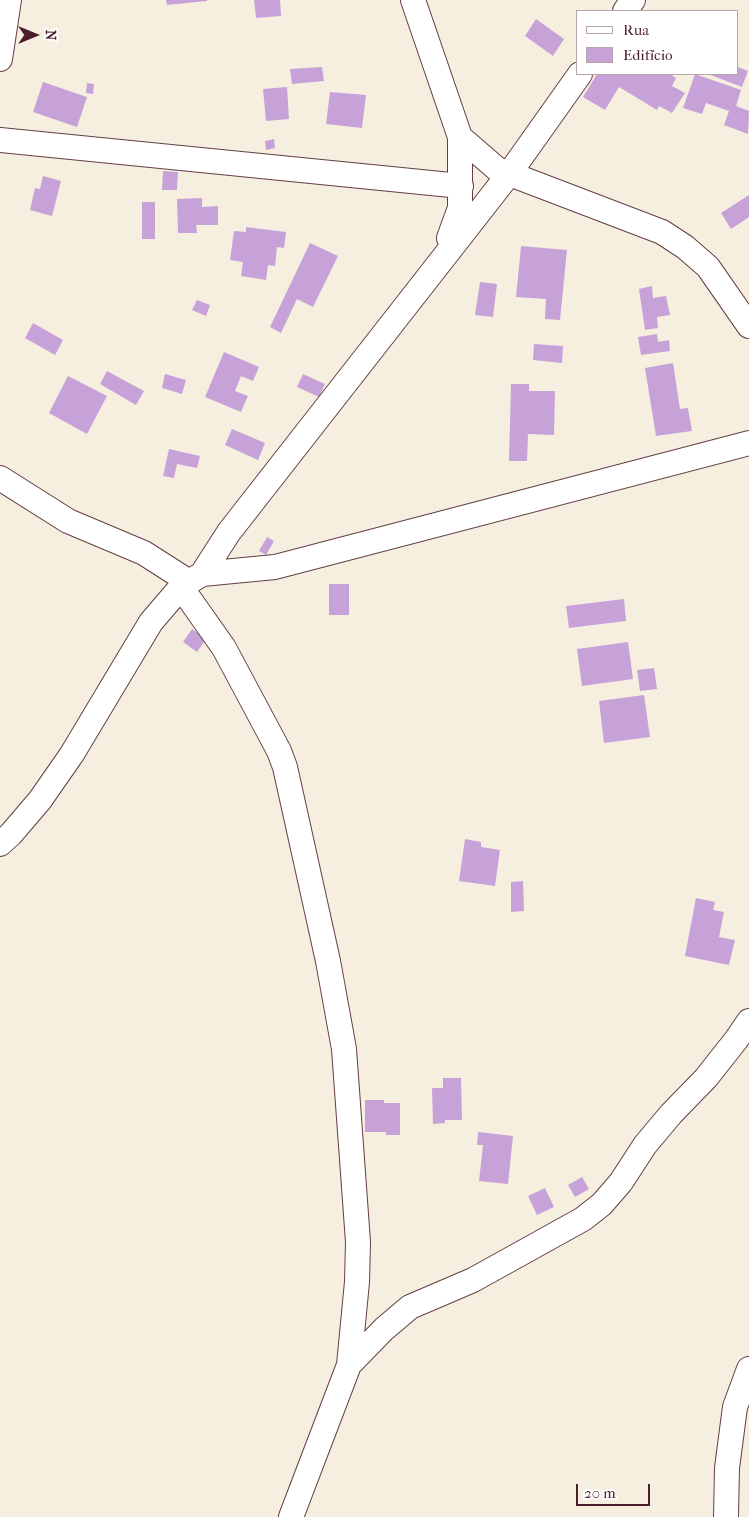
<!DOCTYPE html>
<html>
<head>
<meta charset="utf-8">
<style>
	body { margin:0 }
	#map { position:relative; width:749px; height:1517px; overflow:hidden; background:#f6efdf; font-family:"IM FELL French Canon",serif }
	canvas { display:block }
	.legend { position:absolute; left:576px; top:10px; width:162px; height:65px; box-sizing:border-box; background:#fff; border:1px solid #b7a5aa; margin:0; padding:6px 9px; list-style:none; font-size:15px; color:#4a1f2b }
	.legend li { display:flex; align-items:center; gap:10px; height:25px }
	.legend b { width:25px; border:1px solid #b7a5aa }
	.north { position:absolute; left:10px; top:10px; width:50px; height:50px; -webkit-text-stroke:4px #fff; paint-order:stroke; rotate:90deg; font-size:14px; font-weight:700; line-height:20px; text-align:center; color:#4a1f2b }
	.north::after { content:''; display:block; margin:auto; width:18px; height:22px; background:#4a1f2b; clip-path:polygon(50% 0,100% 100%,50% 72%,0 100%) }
	.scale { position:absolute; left:576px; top:1484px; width:74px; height:22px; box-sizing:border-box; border:2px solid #4a1f2b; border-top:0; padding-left:6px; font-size:15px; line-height:18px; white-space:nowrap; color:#4a1f2b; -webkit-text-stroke:4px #fff; paint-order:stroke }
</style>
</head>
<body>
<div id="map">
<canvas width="749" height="1517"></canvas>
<ul class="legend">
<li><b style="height:6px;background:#fff"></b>Rua</li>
<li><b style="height:14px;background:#c7a2d9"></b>Edifício</li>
</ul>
<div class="north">N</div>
<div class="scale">20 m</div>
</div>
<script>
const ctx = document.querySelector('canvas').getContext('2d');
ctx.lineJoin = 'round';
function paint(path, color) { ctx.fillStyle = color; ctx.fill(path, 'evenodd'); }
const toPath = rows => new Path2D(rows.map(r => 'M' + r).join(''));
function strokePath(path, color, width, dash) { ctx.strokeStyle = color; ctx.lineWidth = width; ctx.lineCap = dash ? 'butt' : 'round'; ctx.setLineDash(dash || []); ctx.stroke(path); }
paint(toPath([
	[166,0,207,0,207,1,167,5],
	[254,0,280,0,281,16,256,18],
	[536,19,564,39,553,56,525,36],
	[322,67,324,81,292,84,290,69],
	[738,67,748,71,742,87,708,74,738,74],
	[597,74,670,74,676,78,672,86,685,93,672,113,659,106,657,110,619,87,605,110,583,97],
	[695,74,741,90,736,106,749,111,748,134,724,125,729,111,706,103,702,114,683,108],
	[43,82,87,97,77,127,33,112],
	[87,83,94,84,93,94,86,93],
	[287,87,289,119,266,121,263,89],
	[330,92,366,95,362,128,326,124],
	[274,139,275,148,266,150,265,141],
	[163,171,178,172,177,190,162,190],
	[43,176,61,181,52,216,30,210,35,188,40,189],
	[749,195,749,217,731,229,721,213],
	[202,198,202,207,218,206,218,225,196,225,197,233,178,233,177,199],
	[142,202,155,202,155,239,142,239],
	[246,227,286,232,284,248,277,247,275,266,268,265,266,280,241,276,243,262,230,260,234,231,246,232],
	[310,243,338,256,313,307,297,299,281,333,270,327],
	[521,246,567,250,560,320,545,319,546,299,516,297],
	[480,282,497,284,493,317,475,315],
	[652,286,653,298,666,296,670,315,657,317,658,328,645,330,639,289],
	[197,300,210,305,206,316,192,310],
	[33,323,63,340,55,355,25,338],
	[657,334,658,342,669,340,670,351,641,355,638,337],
	[534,344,563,346,562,363,533,360],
	[224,352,259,367,253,381,241,376,235,391,248,396,241,412,205,397],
	[673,363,680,409,688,408,692,431,656,436,645,368],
	[107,371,144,391,136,405,100,384],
	[165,374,186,380,182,394,162,388],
	[303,374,325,384,319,397,297,387],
	[68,376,107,396,87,434,49,413],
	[511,384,529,384,529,391,555,391,554,435,528,434,527,461,509,461],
	[232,429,265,443,258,460,225,445],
	[169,449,200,456,197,468,177,464,174,478,163,476],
	[267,537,274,541,266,555,259,551],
	[329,584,349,584,349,615,329,615],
	[624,599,626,621,569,628,566,606],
	[192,629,206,639,197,652,183,642],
	[628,642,633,679,582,686,577,649],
	[654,668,657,689,640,691,637,670],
	[644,695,650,737,604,743,599,701],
	[465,839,481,842,481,847,500,850,495,886,459,881],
	[523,881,524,911,511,912,511,882],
	[696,898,715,902,713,910,724,912,719,937,735,940,729,965,685,956],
	[443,1078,461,1078,462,1120,445,1120,445,1123,433,1124,432,1088,443,1088],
	[365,1100,384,1100,384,1103,400,1103,400,1135,386,1135,386,1132,365,1132],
	[478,1132,513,1136,508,1184,479,1181,483,1145,477,1145],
	[582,1177,589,1189,575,1197,568,1185],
	[545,1188,554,1207,537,1215,528,1196]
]), '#c7a2d9');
const minor = toPath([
	[413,0,460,137,460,208,449,238],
	[625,11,633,0],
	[0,59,9,0],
	[460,137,497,169,662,232,685,247,708,267,749,326],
	[0,140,461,186],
	[0,478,68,521,144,553,183,578,181,587,224,648,279,751,285,767,328,961,344,1049,358,1242,357,1282,349,1365],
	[202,574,275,567,749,443],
	[0,844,11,834,40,800,72,754,151,622,181,587,202,574,229,532,509,174,580,74],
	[291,1517,349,1365,384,1329,410,1307,473,1280,583,1219,602,1204,621,1182,645,1145,671,1114,706,1078,736,1040,749,1021],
	[726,1517,727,1468,735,1407,749,1369]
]);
strokePath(minor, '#643e46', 26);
strokePath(minor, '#fff', 24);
</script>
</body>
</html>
